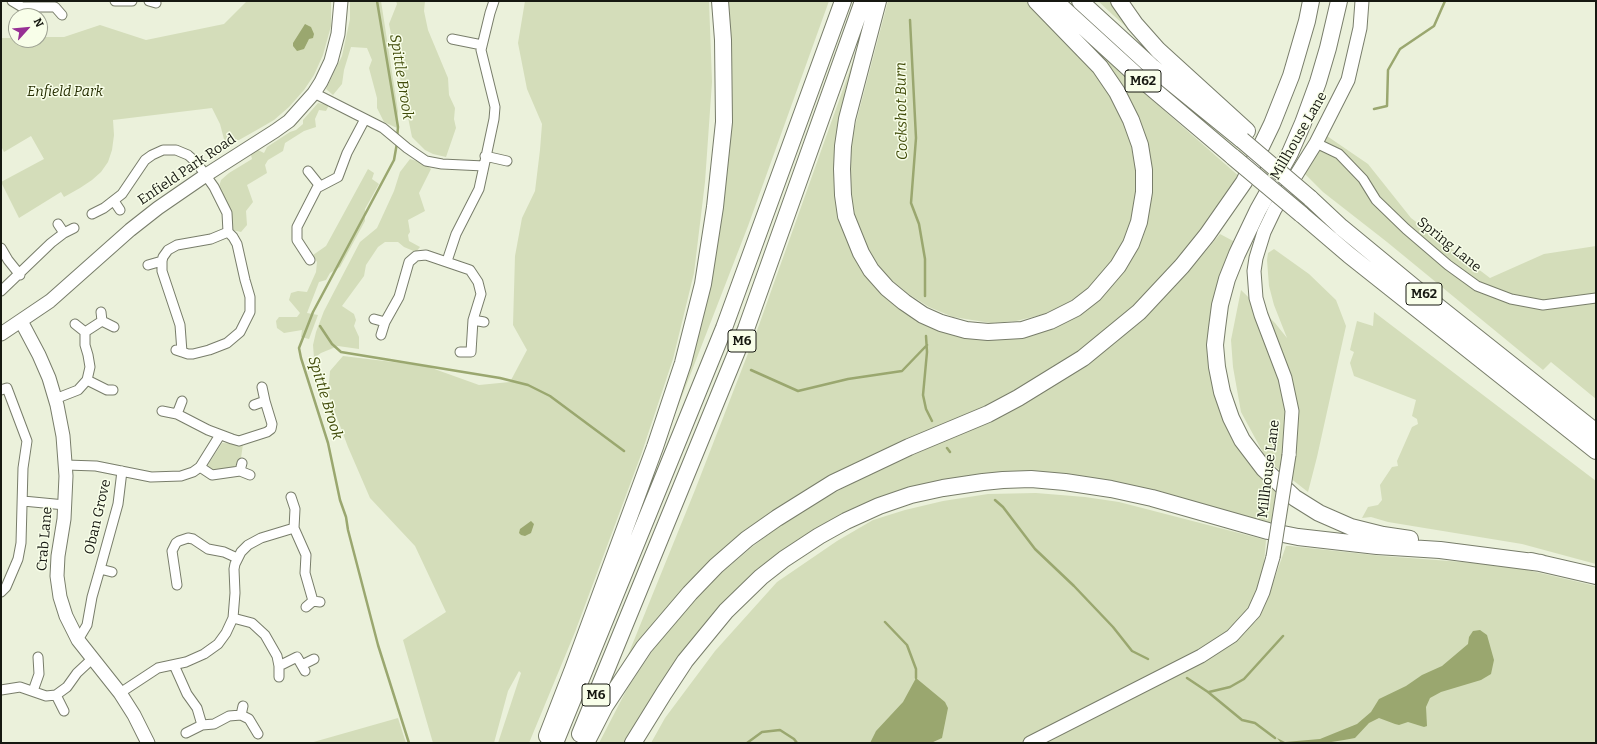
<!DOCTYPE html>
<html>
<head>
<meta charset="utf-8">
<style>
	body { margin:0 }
	#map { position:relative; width:1597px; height:744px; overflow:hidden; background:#ebf1db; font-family:Bitter,serif }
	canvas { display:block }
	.frame { position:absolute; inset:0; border:2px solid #161811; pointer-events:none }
	.north { position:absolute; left:8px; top:8px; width:40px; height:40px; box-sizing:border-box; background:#f8fee9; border:1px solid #9ea293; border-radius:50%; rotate:63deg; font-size:11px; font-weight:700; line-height:16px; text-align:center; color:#161811 }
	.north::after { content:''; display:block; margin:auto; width:14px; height:18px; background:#973094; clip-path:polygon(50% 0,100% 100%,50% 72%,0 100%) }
</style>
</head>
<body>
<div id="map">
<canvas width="1597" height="744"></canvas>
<div class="frame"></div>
<div class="north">N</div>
</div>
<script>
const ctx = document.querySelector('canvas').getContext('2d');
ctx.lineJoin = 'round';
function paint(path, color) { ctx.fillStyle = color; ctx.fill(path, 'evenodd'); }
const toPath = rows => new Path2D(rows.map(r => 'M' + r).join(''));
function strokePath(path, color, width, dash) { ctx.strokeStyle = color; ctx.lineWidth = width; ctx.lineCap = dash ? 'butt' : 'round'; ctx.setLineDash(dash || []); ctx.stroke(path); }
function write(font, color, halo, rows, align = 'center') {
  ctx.font = font + ' Bitter,serif'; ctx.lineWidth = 3; ctx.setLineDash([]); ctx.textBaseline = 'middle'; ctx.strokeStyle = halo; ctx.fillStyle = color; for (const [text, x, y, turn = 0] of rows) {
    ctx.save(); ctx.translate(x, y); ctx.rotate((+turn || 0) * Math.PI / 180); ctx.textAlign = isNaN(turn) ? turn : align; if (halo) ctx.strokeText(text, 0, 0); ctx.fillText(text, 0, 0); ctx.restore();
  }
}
paint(toPath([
	[247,1,331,1,331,26,323,55,314,75,304,90,289,107,274,120,255,131,239,140,225,143,220,124,212,108,113,120,114,135,112,150,108,162,101,172,92,180,80,188,64,197,61,192,19,218,1,182,44,159,31,136,4,152,1,146,1,38,16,38,16,40,40,40,40,37,64,37,100,25,146,40,224,24],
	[350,1,381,1,398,111,397,128,384,122,377,108,377,98,369,68,372,60,367,48,351,47,344,70,342,84,333,95,326,89,342,56,350,19],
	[396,1,425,1,424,11,428,30,448,78,449,95,455,108,454,119,456,128,446,157,433,154,425,150,412,137,389,24,397,4],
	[525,1,709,1,712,82,705,182,694,273,673,359,641,455,575,632,529,743,498,743,521,673,519,671,508,691,494,743,433,743,403,640,446,612,415,546,370,498,348,447,328,394,330,371,343,356,426,366,479,385,510,382,527,350,513,325,515,256,522,218,535,191,540,150,542,124,527,89,518,43],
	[728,1,829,1,748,226,653,471,703,303],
	[888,1,1027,1,1081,56,1097,75,1123,117,1130,139,1137,177,1136,203,1130,226,1113,263,1096,282,1065,305,1041,315,1016,321,991,323,953,317,929,307,907,293,887,276,871,256,859,233,849,196,850,145],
	[1098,1,1113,1,1151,49,1113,15],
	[863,33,835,162,835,190,840,216,913,313,1018,335,1120,273,1147,144,1144,131,1137,118,1084,40,1241,178,1198,241,1110,332,1002,402,878,457,680,594,628,655,695,490,759,325],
	[318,103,329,105,326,111,319,110,315,119,316,127,304,131,285,143,283,151,268,160,265,165,267,173,247,185,253,202,246,211,247,225,241,232,232,230,219,187,221,180,229,173,252,159,250,151,256,149,264,153,267,147,290,132,296,130,303,124,303,120],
	[1327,136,1368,164,1411,218,1490,278,1544,254,1596,246,1596,399,1551,362,1543,370,1387,242,1323,192,1303,172],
	[410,159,423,163,431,169,419,193,425,211,408,220,410,232,408,235,409,241,420,247,416,252,404,247,398,242,385,242,378,247,366,265,364,276,342,306,354,314,356,320,354,326,359,337,359,349,338,346,321,353,314,358,313,345,316,332,324,311,360,242,377,228,394,191,400,172],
	[368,169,374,173,372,179,379,184,365,209,365,221,340,267,330,273,326,280,319,282,307,313,318,315,309,339,301,337,302,330,284,333,277,328,276,321,279,317,297,317,300,313,289,300,291,293,298,291,307,292,316,272,317,262,313,255,326,246],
	[1220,234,1235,242,1223,267,1214,294,1209,336,1255,470,1276,492,1271,525,1186,500,954,480,772,563,629,743,599,743,627,689,657,644,674,623,711,582,752,547,795,514,819,501,868,475,996,418,1155,307,1189,271],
	[1274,249,1309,274,1336,300,1346,326,1317,457,1308,492,1267,460,1241,412,1233,367,1231,340,1241,290,1275,323,1287,338,1274,305,1269,286,1267,260,1268,253],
	[1374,312,1596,481,1596,564,1522,544,1388,522,1371,517,1362,518,1368,507,1378,505,1382,500,1380,485,1392,467,1398,466,1397,461,1412,427,1418,424,1417,419,1412,416,1416,400,1354,376,1350,363,1354,352,1350,350,1357,321,1373,326],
	[222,443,243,444,240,465,236,468,213,472,207,467,208,465],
	[1036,493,1085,497,1119,502,1266,540,1263,575,1251,610,1224,637,1122,703,1165,682,1222,651,1256,621,1274,580,1286,546,1290,546,1383,556,1476,563,1523,569,1596,586,1596,743,651,743,665,718,715,651,777,582,837,541,873,520,905,510,943,501,988,494],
	[398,718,406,743,310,743]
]), '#d4ddba');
paint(toPath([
	[305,24,311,27,314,34,313,38,309,39,304,49,297,51,293,46,293,43],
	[531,521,534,524,531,533,525,536,521,535,519,533,520,529],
	[1480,630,1487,635,1494,660,1491,674,1481,680,1441,692,1430,698,1426,707,1427,726,1424,727,1408,722,1399,725,1395,724,1379,718,1369,723,1355,738,1344,740,1325,743,1281,743,1277,738,1285,742,1320,739,1357,724,1371,712,1379,699,1406,686,1422,675,1442,666,1468,644,1469,637,1473,631],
	[916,678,945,702,948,708,942,738,931,743,870,743,876,731,903,702]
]), '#9aa76f');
strokePath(toPath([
	[377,1,398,127,397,138],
	[910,20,916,138,911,203,919,224,925,259,925,296],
	[1374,109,1387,106,1388,70,1400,49,1434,26,1445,1],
	[397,143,394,160,313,312,299,348,301,358,328,443,340,500,346,517,348,530,378,645,409,743],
	[320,326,332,344,341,352,500,378,528,385,550,396,624,451],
	[926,336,927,352,923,395,926,409,932,421],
	[751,370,798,391,848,379,902,371,927,345],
	[947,448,950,452],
	[995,500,1003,507,1035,549,1074,586,1113,627,1132,651,1148,659],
	[885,622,907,645,916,669,916,678],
	[1187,678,1208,692,1242,720,1255,723,1275,738],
	[1209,692,1230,687,1244,679,1283,636],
	[747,743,762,732,780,730,794,739,797,743]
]), '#9aa76f', 2.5);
const street = toPath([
	[12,1,22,7,55,7,62,15],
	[115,1,132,1],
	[149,1,156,3],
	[452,39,482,45],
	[314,93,383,128,407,148,426,161,442,164,484,166,494,119,495,107,481,50,490,13,494,1],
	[1316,143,1339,154,1363,179,1376,200,1406,229,1448,265,1477,286,1511,299,1543,305,1596,298],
	[485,156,507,161],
	[308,171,320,186],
	[114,201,120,210],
	[92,214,104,208,122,194,145,160,152,155,163,150,176,150,188,155,197,163,214,187,227,213,228,232,233,237,237,244,245,280,250,297,250,312,240,332,227,343,209,350,193,354,188,354,176,350],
	[58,224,64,233,74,228],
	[1,248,8,260,20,275],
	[310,260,297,240,297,227,317,188,338,177,347,153,365,119],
	[447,261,456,234,479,189,484,166],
	[148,265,162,261],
	[1,291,51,243,64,233],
	[101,312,102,321,114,327],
	[374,319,385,322],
	[473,320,484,322],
	[75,324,85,332],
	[381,335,385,322,399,297,409,262,416,256,426,255,470,270,478,282,481,294,473,320,471,352,460,352],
	[182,352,180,325,162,271,162,261,163,257,168,250,177,245,211,239,228,232],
	[87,380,107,390,113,390],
	[1,390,7,388,27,441,23,468,21,543,18,559,6,587,1,592],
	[55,399,78,390,87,380,90,367,88,355,85,345,85,332,102,321],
	[254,405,265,401,262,387],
	[162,411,177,414,182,401],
	[177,414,208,430,232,439,239,441,267,432,271,429,272,424,265,401],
	[242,463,240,471,250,475],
	[66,465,96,466,151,477,181,476,193,472,200,467,220,435],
	[200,467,212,475,240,471],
	[291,497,295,509,294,528,306,555,305,573,313,601],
	[23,501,65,505],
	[100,569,118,504,122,471],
	[177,585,172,551,176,543,179,541,188,538,193,539,208,549,224,552,237,558],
	[306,607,313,601,320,602],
	[233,618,252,623,265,635,277,656,279,666,279,677],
	[78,640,87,625,92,597,100,569,112,572],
	[174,665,187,694,197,708,202,725],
	[302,665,314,659],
	[279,666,297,657,305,671],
	[1,690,20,687,46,696,56,695,67,687,77,673,92,659],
	[33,691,39,674,38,657],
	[120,693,158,668,186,662,204,654,218,644,226,633,233,618,235,593,234,569,235,564,241,552,248,545,261,538,294,528],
	[56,695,64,711],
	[243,706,241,715,249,719,258,734],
	[186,733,202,725,214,724,229,716,241,715]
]);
const secondary = toPath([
	[21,321,39,355,49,378,57,405,63,436,66,476,64,519,58,556,57,576,60,597,66,616,78,640,120,693,134,715,148,743],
	[1,334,50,301,130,230,158,208,206,175,275,131,289,121,314,93,321,82,331,61,338,34,341,1],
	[1289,455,1292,411,1285,378,1261,315,1256,298,1254,271,1256,258,1264,232,1275,209,1316,143,1348,80,1360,28,1362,1],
	[1030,743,1201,656,1232,636,1254,612,1263,592,1273,557]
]);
const highway = toPath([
	[878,1,847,119,843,146,842,169,843,195,846,216,861,253,871,270,887,288,904,302,923,315,941,323,966,330,988,332,1022,330,1050,321,1076,308,1094,294,1118,266,1131,244,1139,222,1144,192,1144,170,1140,145,1131,120,1117,92,1100,67,1036,1],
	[1055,1,1135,74,1233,157],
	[1080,1,1151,66,1242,140],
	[1119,1,1135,24,1158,50,1247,131],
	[1339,1,1328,48,1318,82,1303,123,1290,153,1258,210,1237,254,1227,279,1220,305,1217,328,1215,345,1217,367,1222,392,1231,418,1242,440,1264,469,1295,498,1319,513,1351,527,1383,535,1410,539],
	[1310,198,1341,227,1421,293,1596,432],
	[1301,214,1349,255,1596,451],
	[1531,561,1596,576],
	[580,734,746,329,863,1],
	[547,736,573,669,655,447,683,363,703,284,715,207,724,122,723,40,720,1],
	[555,743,724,328,843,1],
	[586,743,605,706,644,647,690,593,716,566,747,539,777,518,833,483,909,447,988,414,1018,398,1083,358,1139,312,1182,266,1207,235,1244,182,1272,124,1291,76,1307,21,1311,1],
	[633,743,664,693,685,661,726,611,761,577,784,559,819,536,846,521,879,506,911,495,943,488,983,482,1003,480,1031,479,1065,482,1111,489,1152,498,1268,531,1298,537,1377,546,1440,550,1541,563]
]);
strokePath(street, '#787d6a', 11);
strokePath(secondary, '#787d6a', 15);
strokePath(highway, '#787d6a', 18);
strokePath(street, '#fff', 9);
strokePath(secondary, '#fff', 13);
strokePath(highway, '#fff', 16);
const secondaryBridge = toPath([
	[1273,557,1289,455]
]);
const highwayBridge = toPath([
	[1242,140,1310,198],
	[1233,157,1301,214]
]);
strokePath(secondaryBridge, '#787d6a', 15, []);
strokePath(highwayBridge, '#787d6a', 18, []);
strokePath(secondaryBridge, '#fff', 13);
strokePath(highwayBridge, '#fff', 16);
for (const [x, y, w] of [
	[1143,81,36],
	[1424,294,36],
	[742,341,28],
	[596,695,28]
]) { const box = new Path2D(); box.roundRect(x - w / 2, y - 11, w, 22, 3); ctx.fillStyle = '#f8fee9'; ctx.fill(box); strokePath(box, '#161811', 1); }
write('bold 13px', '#161811', null, [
	["M62",1143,81],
	["M62",1424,294],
	["M6",742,341],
	["M6",596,695]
]);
write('italic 14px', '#262e02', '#f8fee9', [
	["Enfield Park",65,92]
]);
write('14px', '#161811', '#f8fee9', [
	["Millhouse Lane",1299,136,-60],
	["Enfield Park Road",187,170,-34],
	["Spring Lane",1449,245,39],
	["Millhouse Lane",1269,469,-83],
	["Oban Grove",98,517,-77],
	["Crab Lane",45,539,-85]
]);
write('italic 15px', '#404b09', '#f8fee9', [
	["Spittle Brook",401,77,81],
	["Cockshot Burn",902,111,-91],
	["Spittle Brook",325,398,73]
]);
</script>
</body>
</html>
